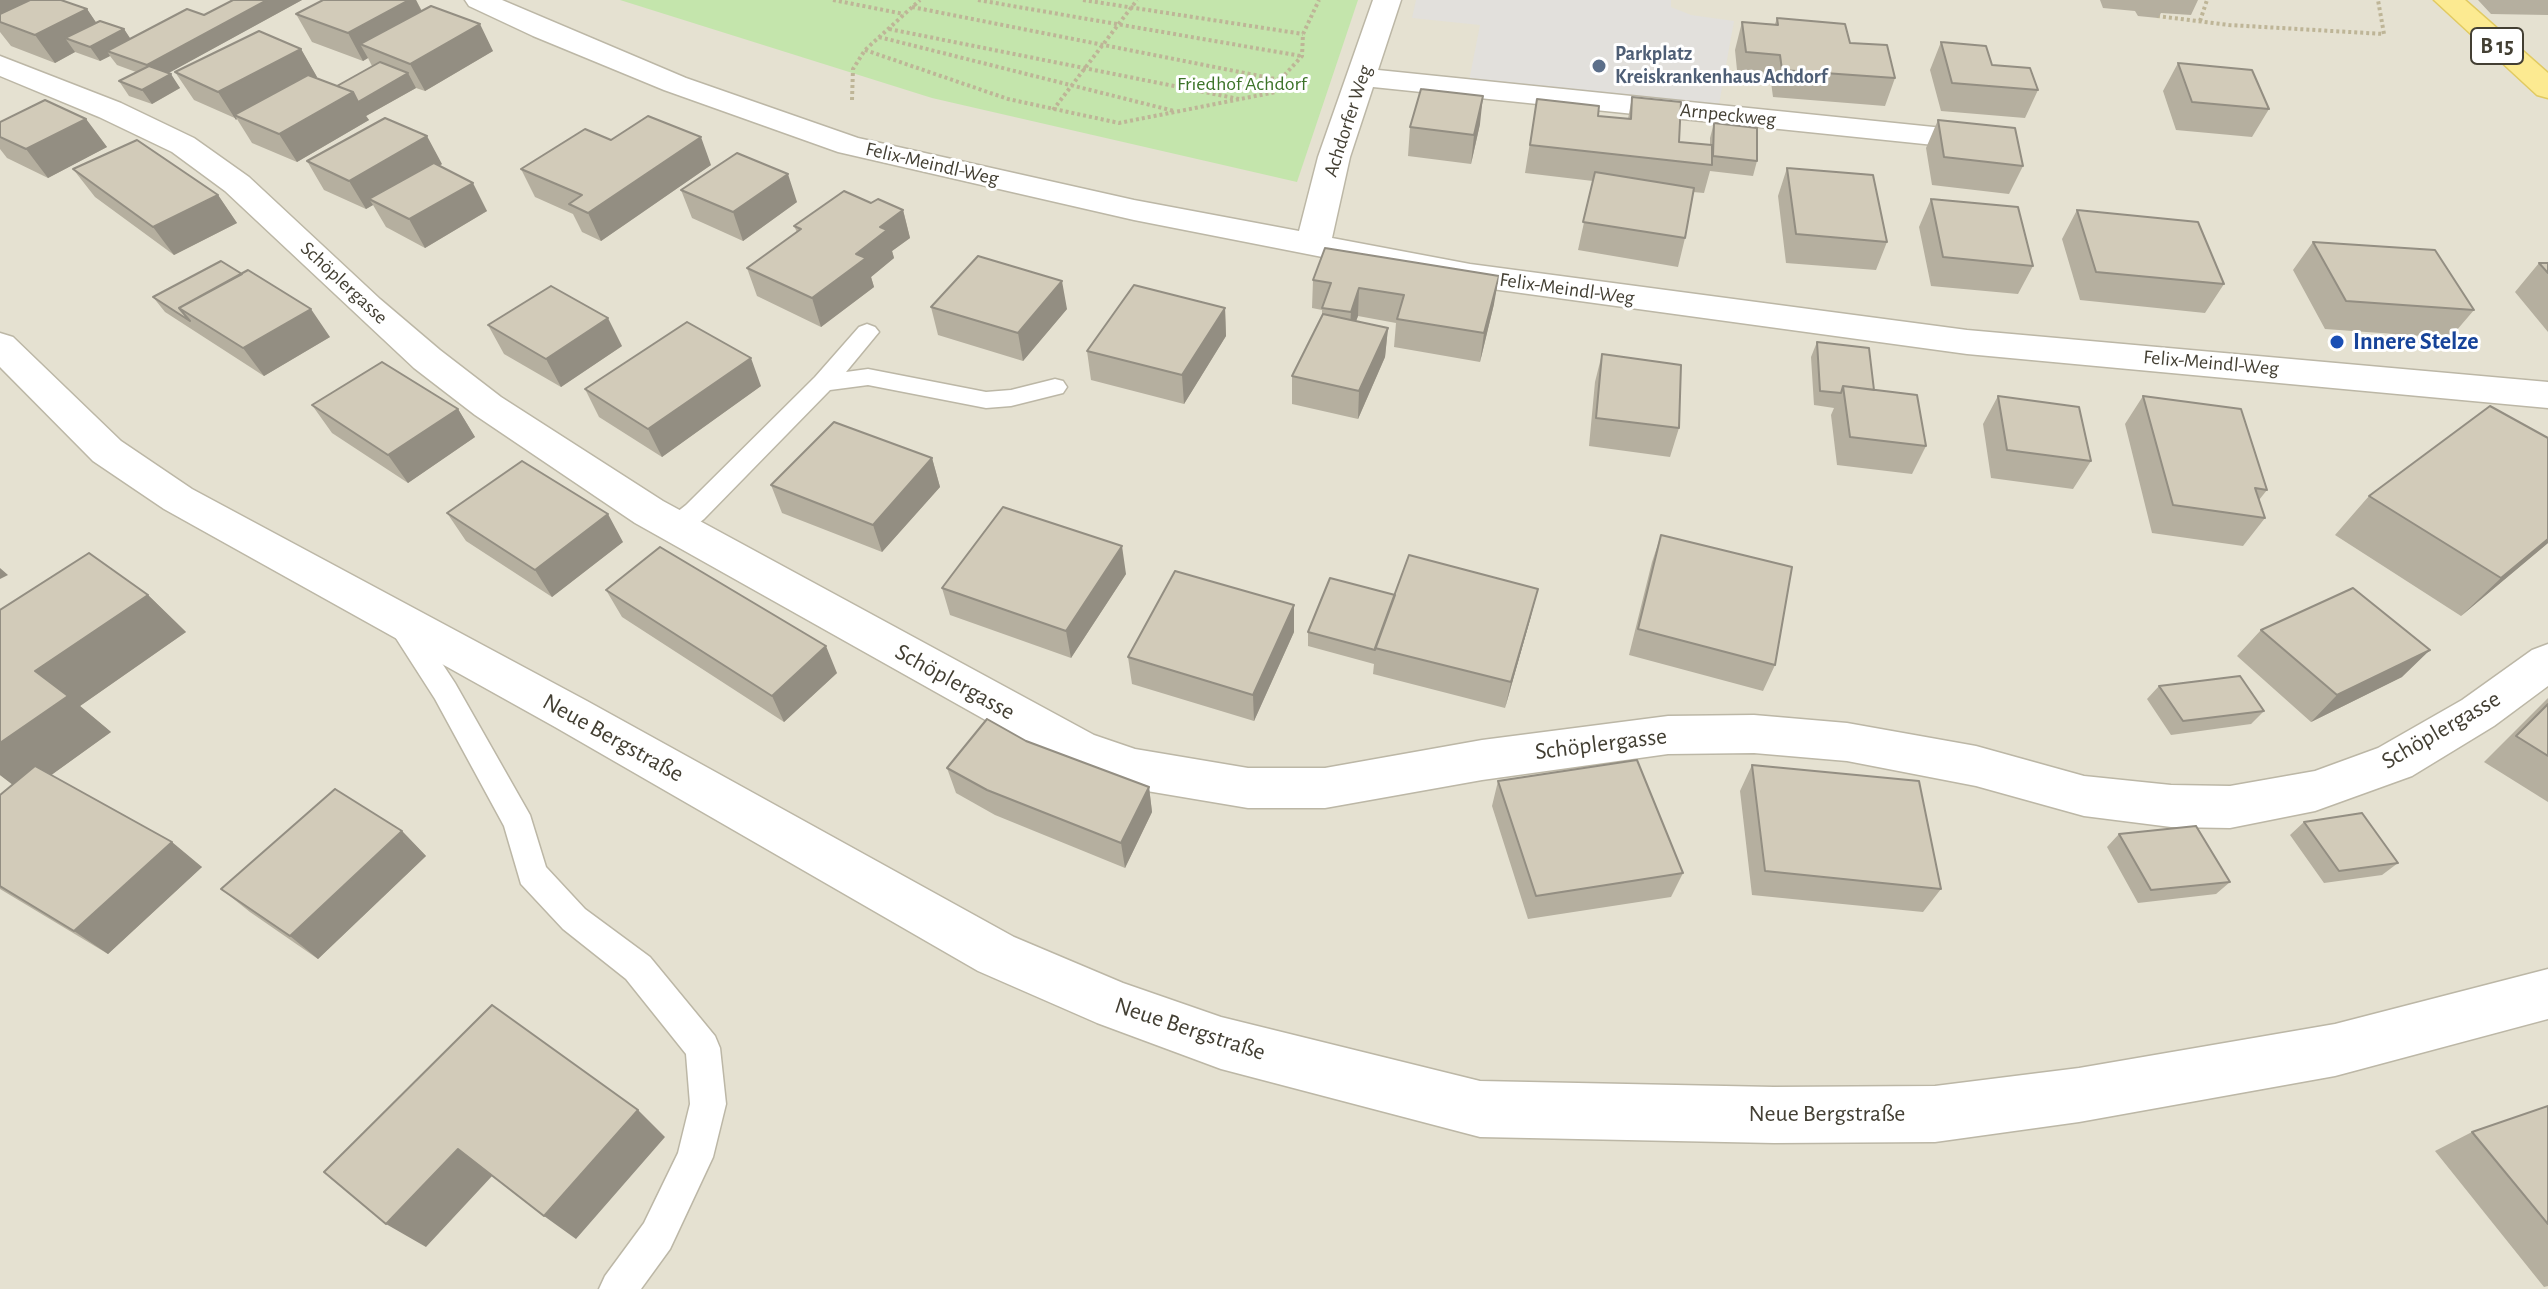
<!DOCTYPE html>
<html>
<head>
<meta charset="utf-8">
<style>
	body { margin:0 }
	canvas { display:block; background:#f1efe3 }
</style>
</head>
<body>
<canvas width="2548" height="1289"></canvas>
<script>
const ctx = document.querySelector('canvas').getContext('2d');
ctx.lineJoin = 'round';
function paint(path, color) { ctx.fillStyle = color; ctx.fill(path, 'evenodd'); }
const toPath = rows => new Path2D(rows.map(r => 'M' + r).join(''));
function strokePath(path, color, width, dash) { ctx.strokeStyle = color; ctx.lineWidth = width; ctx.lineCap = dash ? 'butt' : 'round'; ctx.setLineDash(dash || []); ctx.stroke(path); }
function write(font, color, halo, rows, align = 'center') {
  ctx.font = font + ' "Alegreya Sans",sans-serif'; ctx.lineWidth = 6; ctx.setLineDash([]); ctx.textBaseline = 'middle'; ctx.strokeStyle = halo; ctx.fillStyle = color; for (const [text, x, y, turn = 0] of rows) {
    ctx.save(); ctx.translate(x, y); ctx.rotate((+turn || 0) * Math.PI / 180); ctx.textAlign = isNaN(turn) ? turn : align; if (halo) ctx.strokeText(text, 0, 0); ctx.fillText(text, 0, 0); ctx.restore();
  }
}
paint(toPath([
	[0,0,2548,0,2548,1289,0,1289]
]), '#e5e1d1');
paint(toPath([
	[620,0,1358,0,1297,182,932,98]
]), '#c4e5ac');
paint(toPath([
	[1416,0,1671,0,1671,7,1691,15,1734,21,1719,104,1469,81,1480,25,1412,18]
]), '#e2e0dc');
const service = toPath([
	[867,324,875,327,879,332,846,372,868,369,986,392,1011,390,1055,379,1063,381,1067,387,1063,393,1011,406,986,408,868,385,830,390,704,519,685,534,676,537,667,534,663,527,667,520,686,505,815,377,859,327,867,324],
	[397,607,407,610,455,683,530,815,546,867,585,909,650,957,715,1036,720,1048,726,1104,713,1157,670,1249,641,1289,599,1289,605,1276,644,1223,678,1153,690,1104,686,1054,626,979,563,929,521,884,504,826,435,699,383,618,387,610,397,607]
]);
const minor = toPath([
	[465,0,502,0,686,78,858,138,1134,200,1299,231,1318,157,1373,0,1401,0,1378,70,1992,133,2003,135,2008,142,2003,149,1992,151,1373,87,1350,157,1332,238,1470,264,1967,330,2548,382,2548,408,1967,354,1470,286,1134,220,838,152,664,90,533,36,469,6,465,0],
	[0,56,121,103,194,138,249,177,380,299,440,350,501,397,663,501,1094,735,1135,749,1248,768,1325,768,1482,740,1668,716,1754,715,1847,723,1976,746,2084,776,2171,785,2230,786,2315,771,2378,748,2462,700,2532,650,2548,644,2548,686,2494,726,2412,776,2315,811,2230,828,2171,827,2084,816,1976,786,1847,761,1754,753,1668,754,1482,780,1325,808,1248,808,1135,789,1062,763,635,523,475,415,414,368,225,191,172,152,99,117,0,76,0,56]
]);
const tertiary = toPath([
	[0,333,13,337,121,441,192,489,587,701,1014,937,1123,983,1221,1017,1480,1081,1774,1087,1935,1086,2079,1068,2335,1024,2548,969,2548,1019,2335,1076,2079,1122,1935,1142,1774,1143,1480,1137,1221,1069,1097,1023,978,971,555,727,164,509,93,461,0,367,0,333]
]);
const primary = toPath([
	[2434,0,2465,0,2548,73,2548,98,2537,95,2434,0]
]);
strokePath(service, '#bcb7a6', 3);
strokePath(minor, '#bcb7a6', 3);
strokePath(tertiary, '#bcb7a6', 3);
strokePath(primary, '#e1ca61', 3);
strokePath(toPath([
	[833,0,904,14],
	[978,0,1301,56],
	[1083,0,1303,34],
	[912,7,1280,80],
	[2157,16,2229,25,2384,34,2378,0],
	[2200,21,2207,0],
	[889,29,1239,99],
	[879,37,1174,111],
	[865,50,1008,99,1119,123,1276,92,1280,80,1302,56,1303,34,1319,0],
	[852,100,853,69,865,50,920,0],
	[1053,110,1137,0]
]), '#beb597', 4, [3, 3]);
paint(service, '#fff');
paint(minor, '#fff');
paint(tertiary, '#fff');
paint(primary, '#fcea91');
paint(toPath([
	[0,0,87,9,96,23,124,29,130,39,204,15,231,1,230,0,302,0,168,73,180,88,152,104,129,96,119,81,136,72,117,65,110,56,100,61,75,52,55,63,11,46,0,32],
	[323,0,416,0,422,11,493,51,425,91,416,88,366,116,369,120,297,162,252,143,237,119,194,100,175,72,301,49,317,77,316,78,337,86,372,66,368,58,363,61,312,42,296,14],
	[2100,0,2198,0,2191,15,2161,13,2158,18,2138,16,2135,11,2103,8],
	[2478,0,2548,0,2548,15,2491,14],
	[1777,18,1850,43,1895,78,1885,106,1773,97,1771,82,1738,80,1735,50,1742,22,1775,24],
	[1941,42,1992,65,2038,90,2025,118,1941,111,1930,70],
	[2178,63,2269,109,2252,137,2176,130,2163,91],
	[1632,97,1679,142,1710,145,1710,138,1714,123,1757,161,1753,176,1710,171,1704,193,1693,192,1685,238,1678,267,1578,250,1593,181,1525,173,1537,99,1598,116,1628,119],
	[86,119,107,147,48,178,7,158,0,149,0,122],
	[1938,120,2023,166,2009,194,1932,185,1926,148],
	[1480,124,1471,164,1408,156,1410,127],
	[611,140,711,165,601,241,582,232,573,214,535,197,521,169],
	[307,161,442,164,439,166,487,211,425,248,386,227,373,205,366,209,324,190],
	[1787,168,1887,242,1876,270,1786,263,1778,196],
	[73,169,218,195,237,223,174,255,95,197],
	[681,190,797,202,743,241,692,218],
	[1931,199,2033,266,2018,294,1931,286,1919,227],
	[871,203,903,210,910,238,892,251,894,258,871,277,874,287,821,327,757,296,747,268,797,232,794,226],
	[2077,210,2224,284,2205,313,2080,300,2062,239],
	[2313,242,2474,310,2450,338,2325,329,2293,270],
	[2539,263,2548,263,2548,332,2515,292],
	[1313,280,1494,304,1480,362,1394,347,1396,323,1358,316,1356,321,1388,328,1385,357,1358,419,1292,404,1292,376,1322,317,1322,310,1312,308],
	[153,297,330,337,264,376,165,312],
	[931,307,1067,309,1023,361,938,335],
	[1225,308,1226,336,1184,404,1091,380,1087,351],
	[488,325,622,346,561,387,504,354],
	[1817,342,1874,390,1926,446,1912,474,1837,465,1831,415,1834,408,1814,405,1811,357],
	[1602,354,1679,428,1670,457,1589,446,1595,382],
	[761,386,662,457,599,417,585,389],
	[1998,396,2091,461,2073,489,1991,478,1983,424],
	[2143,396,2267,490,2259,500,2265,518,2243,546,2152,533,2125,424],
	[312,405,458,409,475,437,408,483,332,433],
	[932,458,940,487,882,552,782,513,771,485],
	[2369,496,2548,543,2461,616,2335,535],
	[447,513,623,542,552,597,466,541],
	[1661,535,1775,665,1763,691,1629,655,1652,562],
	[1126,574,1071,658,950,615,942,588],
	[606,590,837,673,784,722,622,617],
	[148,595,186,632,80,706,111,732,51,775,202,867,108,954,0,889,0,795,13,785,0,775,0,610],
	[1395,595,1531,616,1505,708,1373,674,1374,664,1308,646,1308,632],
	[1294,605,1294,632,1254,721,1132,684,1128,657],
	[2261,630,2402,677,2311,722,2237,656],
	[2159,686,2264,711,2251,724,2171,735,2147,699],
	[2548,698,2548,802,2484,762],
	[1026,741,1149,787,1152,812,1125,868,995,815,956,793,947,768],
	[1752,765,1941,889,1923,912,1752,895,1740,791],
	[1498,781,1683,873,1671,897,1528,919,1492,806],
	[2304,822,2398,863,2382,875,2324,883,2290,835],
	[402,831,426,856,318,959,250,912,221,889],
	[2119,834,2230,882,2216,894,2138,903,2107,847],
	[2548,1106,2548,1286,2544,1287,2435,1151,2472,1132]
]), '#b5af9f');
paint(toPath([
	[0,0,38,0,0,17],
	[267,0,302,0,156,80,147,65],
	[409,0,416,0,428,24,360,44,368,58,363,61,348,33],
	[87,9,106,37,65,38,75,52,55,63,35,35],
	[480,24,493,51,425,91,410,64],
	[124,29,134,44,107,51,110,56,100,61,90,47],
	[301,49,317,77,240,118,234,115,237,119,236,120,218,92],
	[408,73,416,88,366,116,369,120,297,162,279,134,353,92],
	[171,74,180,88,152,104,142,90],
	[1483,96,1480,124,1471,164,1474,135],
	[86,119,107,147,48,178,26,149],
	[427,136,442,164,377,203,369,199,373,205,366,209,349,181],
	[701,137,711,165,601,241,588,213],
	[788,174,797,202,743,241,733,212],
	[473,183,487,211,425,248,409,219],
	[218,195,237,223,174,255,153,227],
	[903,210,910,238,892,251,894,258,871,277,874,287,821,327,812,298,856,254,880,227],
	[1499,276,1494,304,1480,362,1484,333],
	[1062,281,1067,309,1023,361,1018,333],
	[1359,288,1358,316,1349,340,1351,312],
	[1225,308,1226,336,1184,404,1182,375],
	[311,309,330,337,264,376,243,348],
	[608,318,622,346,561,387,546,359],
	[1388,328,1385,357,1358,419,1359,391],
	[751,358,761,386,662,457,648,429],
	[458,409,475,437,408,483,388,455],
	[932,458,940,487,882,552,873,525],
	[608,514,623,542,552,597,535,570],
	[2548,539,2548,543,2461,616,2501,578],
	[1122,546,1126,574,1071,658,1066,631],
	[0,568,8,575,0,579],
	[1538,589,1531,616,1505,708,1511,682],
	[148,595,186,632,80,706,111,732,25,794,0,775,0,743,35,671],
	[1294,605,1294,632,1254,721,1253,695],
	[826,646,837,673,784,722,772,696],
	[2430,650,2402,677,2311,722,2337,695],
	[1149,787,1152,812,1125,868,1121,843],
	[402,831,426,856,318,959,290,936],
	[172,842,202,867,108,954,74,931],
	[638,1110,665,1137,576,1239,544,1216],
	[458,1149,493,1175,426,1247,386,1224]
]), '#938e82');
const building = toPath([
	[30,0,61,0,87,9,35,35,0,22,0,14,30,0],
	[233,0,267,0,147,65,107,51,187,9,204,15,233,0],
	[323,0,409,0,348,33,296,14,323,0],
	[431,6,480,24,410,64,360,44,431,6],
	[1777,18,1845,24,1850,43,1887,45,1895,78,1782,70,1780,55,1746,52,1742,22,1778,25,1777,18],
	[100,21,124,29,90,47,65,38,100,21],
	[259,31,301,49,218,92,175,72,259,31],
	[1941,42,1986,46,1992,65,2030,68,2038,90,1952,83,1941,42],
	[380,62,408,73,358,102,353,92,337,86,380,62],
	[2178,63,2252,70,2269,109,2192,102,2178,63],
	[149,66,171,74,142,90,119,81,149,66],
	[308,75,353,92,279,134,234,115,308,75],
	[1421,89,1483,96,1474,135,1410,127,1421,89],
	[1632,97,1681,102,1679,142,1712,145,1712,165,1530,145,1537,99,1599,106,1598,116,1631,119,1632,97],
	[45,100,86,119,26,149,0,137,0,122,45,100],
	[648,116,701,137,588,213,569,204,582,195,521,169,585,129,611,140,648,116],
	[385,118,427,136,349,181,307,161,385,118],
	[1938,120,2015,128,2023,166,1944,157,1938,120],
	[1714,123,1757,128,1757,161,1713,156,1714,123],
	[137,140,218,195,153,227,73,169,137,140],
	[737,153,788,174,733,212,681,190,737,153],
	[434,163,473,183,409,219,369,199,434,163],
	[1787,168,1873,175,1887,242,1796,234,1787,168],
	[1595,172,1694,188,1685,238,1583,222,1595,172],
	[844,191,871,203,878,199,903,210,880,227,887,230,856,254,866,258,812,298,747,268,801,229,794,226,844,191],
	[1931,199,2018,207,2033,266,1943,257,1931,199],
	[2077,210,2198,222,2224,284,2096,272,2077,210],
	[2313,242,2435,250,2474,310,2346,301,2313,242],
	[1325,248,1499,276,1484,333,1397,319,1404,295,1359,288,1351,312,1322,308,1331,283,1313,280,1325,248],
	[978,256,1062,281,1018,333,931,307,978,256],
	[221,261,242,274,179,308,190,321,153,297,221,261],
	[2539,263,2548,263,2548,273,2539,263],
	[248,270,311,309,243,348,179,308,248,270],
	[1134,285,1225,308,1182,375,1087,351,1134,285],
	[551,286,608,318,546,359,488,325,551,286],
	[1323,314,1388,328,1359,391,1292,376,1323,314],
	[687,322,751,358,648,429,585,389,687,322],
	[1817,342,1869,348,1874,390,1843,386,1841,393,1820,391,1817,342],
	[1602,354,1681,365,1679,428,1596,418,1602,354],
	[382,362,458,409,388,455,312,405,382,362],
	[1843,386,1917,395,1926,446,1850,437,1843,386],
	[1998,396,2079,407,2091,461,2007,450,1998,396],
	[2143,396,2241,409,2267,490,2255,488,2265,518,2173,505,2143,396],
	[2490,406,2548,438,2548,539,2501,578,2369,496,2490,406],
	[834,422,932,458,873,525,771,485,834,422],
	[522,461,608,514,535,570,447,513,522,461],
	[1003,507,1122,546,1066,631,942,588,1003,507],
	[1661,535,1792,567,1775,665,1638,629,1661,535],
	[660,547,826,646,772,696,606,590,660,547],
	[89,553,148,595,35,671,68,696,0,743,0,610,89,553],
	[1409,555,1538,589,1511,682,1375,648,1409,555],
	[1175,571,1294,605,1253,695,1128,657,1175,571],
	[1330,578,1395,595,1375,650,1308,632,1330,578],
	[2353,588,2430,650,2337,695,2261,630,2353,588],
	[2240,676,2264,711,2183,721,2159,686,2240,676],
	[2548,704,2548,756,2516,736,2548,704],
	[987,719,1026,741,1149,787,1121,843,987,790,947,768,987,719],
	[1637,760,1683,873,1536,896,1498,781,1637,760],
	[1752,765,1919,781,1941,889,1765,871,1752,765],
	[35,766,172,842,74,931,0,886,0,795,35,766],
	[335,789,402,831,290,936,221,889,335,789],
	[2362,813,2398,863,2339,871,2304,822,2362,813],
	[2196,826,2230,882,2151,890,2119,834,2196,826],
	[492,1005,638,1110,544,1216,458,1149,386,1224,324,1172,492,1005],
	[2548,1106,2548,1224,2472,1132,2548,1106]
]);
paint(building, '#d2cbb9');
strokePath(building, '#938e82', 2);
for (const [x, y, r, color] of [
	[1599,66,8,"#5c6f8a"],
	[2337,342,8,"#1a4fb4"]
]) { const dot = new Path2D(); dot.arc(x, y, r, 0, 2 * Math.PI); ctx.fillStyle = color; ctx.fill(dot); strokePath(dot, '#fff', 3); }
write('bold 20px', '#4e5e75', '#fff', [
	["Parkplatz",1615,54],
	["Kreiskrankenhaus Achdorf",1615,77]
], 'left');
write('20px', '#3c7329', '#fff', [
	["Friedhof Achdorf",1242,84]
]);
write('20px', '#433f33', '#fff', [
	["Arnpeckweg",1728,115,6],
	["Achdorfer Weg",1348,121,-72],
	["Felix-Meindl-Weg",932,164,13],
	["Schöplergasse",344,283,43],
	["Felix-Meindl-Weg",1567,289,8],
	["Felix-Meindl-Weg",2211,363,5]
]);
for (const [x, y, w] of [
	[2497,46,52]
]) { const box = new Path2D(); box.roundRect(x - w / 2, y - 18, w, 36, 6); ctx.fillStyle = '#fff'; ctx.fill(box); strokePath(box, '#433f33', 2); }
write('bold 22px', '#433f33', null, [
	["B 15",2497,46]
]);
write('bold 24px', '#164399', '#fff', [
	["Innere Stelze",2353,342]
], 'left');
write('24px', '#433f33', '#fff', [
	["Schöplergasse",955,682,29],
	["Schöplergasse",2441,730,-30],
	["Neue Bergstraße",613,738,29],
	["Schöplergasse",1601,744,-7],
	["Neue Bergstraße",1190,1029,18],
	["Neue Bergstraße",1827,1114]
]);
</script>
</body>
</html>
